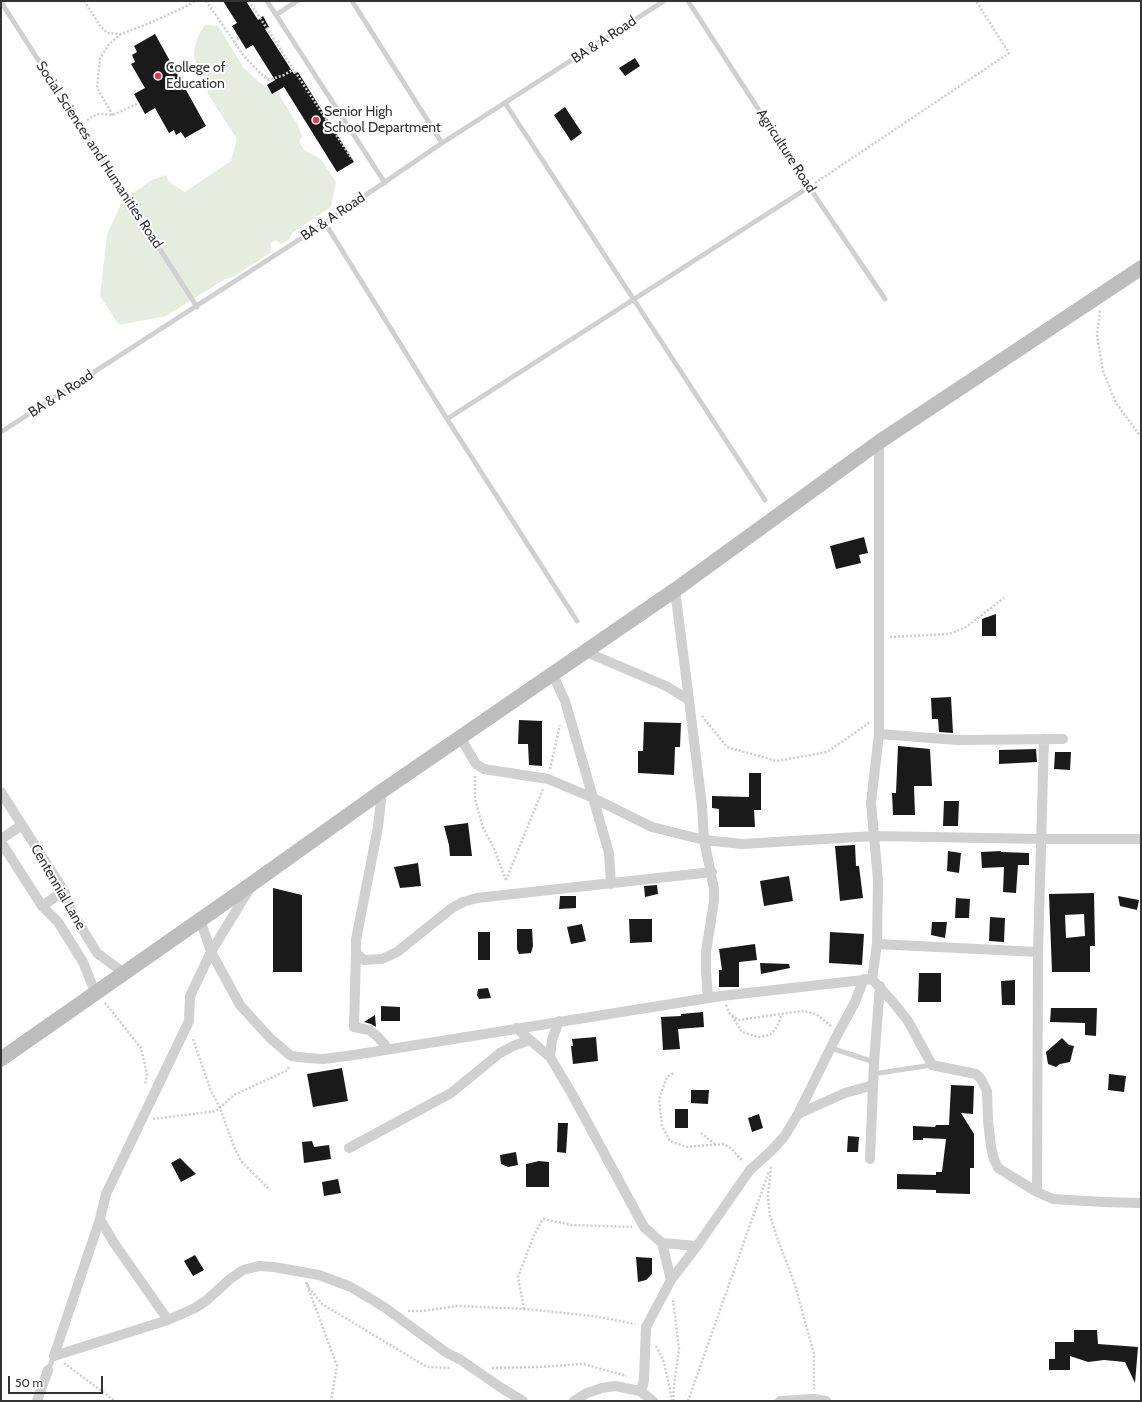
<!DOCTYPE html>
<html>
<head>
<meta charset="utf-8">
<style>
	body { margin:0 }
	#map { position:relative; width:1142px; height:1402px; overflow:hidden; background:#fff; font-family:Cabin,sans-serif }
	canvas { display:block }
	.frame { position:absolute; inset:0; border:2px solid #333; pointer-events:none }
	.scale { position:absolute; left:8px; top:1376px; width:95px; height:18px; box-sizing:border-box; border:2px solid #333; border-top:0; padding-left:5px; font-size:12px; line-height:14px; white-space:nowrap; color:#333; -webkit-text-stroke:3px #fff; paint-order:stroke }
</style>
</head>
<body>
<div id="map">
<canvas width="1142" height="1402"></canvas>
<div class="frame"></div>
<div class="scale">50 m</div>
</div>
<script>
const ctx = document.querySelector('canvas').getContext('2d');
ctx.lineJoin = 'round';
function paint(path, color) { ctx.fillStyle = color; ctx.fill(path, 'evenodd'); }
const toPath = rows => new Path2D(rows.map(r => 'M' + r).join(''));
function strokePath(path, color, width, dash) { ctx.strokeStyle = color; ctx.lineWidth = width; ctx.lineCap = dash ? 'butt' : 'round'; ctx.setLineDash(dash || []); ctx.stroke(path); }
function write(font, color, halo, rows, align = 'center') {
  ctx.font = font + ' Cabin,sans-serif'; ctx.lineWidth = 4; ctx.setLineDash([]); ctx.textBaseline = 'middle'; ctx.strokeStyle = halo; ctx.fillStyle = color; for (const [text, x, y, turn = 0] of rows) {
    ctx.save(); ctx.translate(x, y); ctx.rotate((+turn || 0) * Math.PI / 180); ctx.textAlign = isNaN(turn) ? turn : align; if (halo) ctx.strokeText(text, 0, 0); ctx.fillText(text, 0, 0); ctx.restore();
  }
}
paint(toPath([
	[205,25,218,26,243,67,259,82,279,95,298,125,302,136,299,142,304,150,321,159,336,182,331,207,292,233,289,240,281,244,276,240,271,243,270,253,231,278,225,279,166,316,119,325,100,296,107,234,123,200,152,180,166,175,170,183,185,192,231,161,237,139,208,94,205,79,194,58,195,46,199,34]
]), '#e6ecdf');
paint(toPath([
	[223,1,246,1,258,20,263,16,269,27,265,29,294,74,298,72,354,162,337,172,284,87,272,94,267,85,275,80,253,45,246,49,232,26,237,23],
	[155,34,206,126,185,138,181,132,176,135,174,130,169,133,155,108,145,114,134,94,145,88,131,64,135,62,132,55,137,52,134,46],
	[635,58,640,66,625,76,619,68],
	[565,107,582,133,571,141,554,115],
	[864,537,868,553,859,555,861,563,836,569,830,546],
	[996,614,996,636,982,636,982,619],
	[951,697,953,733,939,732,938,719,932,719,931,698],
	[519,720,542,721,542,766,529,765,528,744,518,744],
	[644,722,681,723,680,747,675,747,674,775,638,773,638,751,643,751],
	[898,746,930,749,932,786,914,786,915,815,893,815,892,793,896,793],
	[1036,749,1037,762,999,764,999,750],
	[1055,752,1071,752,1070,770,1054,769],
	[749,773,761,773,761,810,754,810,755,827,719,827,719,809,712,808,712,796,749,797],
	[944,801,959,801,958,826,943,826],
	[468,823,472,856,450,856,449,845,444,826],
	[855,845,856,866,859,866,863,898,840,901,835,846],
	[948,851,961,853,959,873,947,871],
	[1001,851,1001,852,1029,853,1029,865,1018,865,1016,893,1003,892,1004,867,982,868,981,852],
	[418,863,421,886,400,888,394,867],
	[789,876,793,901,764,906,760,881],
	[657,885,658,894,645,897,644,886],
	[273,888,302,895,302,972,273,972],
	[1094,893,1095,946,1090,946,1090,972,1052,972,1049,894],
	[1084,914,1085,936,1066,938,1065,915],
	[560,896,576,896,576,908,559,909],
	[1118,896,1139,900,1137,910,1120,906],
	[956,898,970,899,969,918,955,918],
	[990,917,1005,918,1004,942,989,941],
	[629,919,652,919,652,942,630,943],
	[932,922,947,922,945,938,931,935],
	[582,924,586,941,571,944,567,927],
	[517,929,532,929,533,946,531,953,519,954,517,949],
	[478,932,490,932,490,960,478,960],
	[830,932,864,934,862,965,829,963],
	[755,944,757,960,739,962,739,987,719,987,719,970,722,970,719,949],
	[760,963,789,964,790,968,761,974],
	[919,973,941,973,941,1002,918,1002],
	[1015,980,1015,1005,1002,1005,1001,981],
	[488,988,491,998,479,999,477,995,478,989],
	[381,1006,400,1007,400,1021,381,1021],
	[1051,1008,1097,1008,1096,1036,1085,1035,1085,1023,1050,1022],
	[703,1012,704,1027,678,1029,680,1049,663,1050,661,1017,681,1016,681,1014],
	[375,1015,376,1027,371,1024,364,1022],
	[596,1037,598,1061,573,1064,571,1046,573,1046,572,1039],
	[1062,1038,1069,1045,1074,1046,1070,1062,1060,1064,1056,1067,1048,1064,1046,1052],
	[342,1068,348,1101,313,1107,307,1074],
	[1109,1074,1126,1076,1124,1092,1108,1090],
	[951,1085,974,1086,973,1114,961,1113,974,1134,974,1168,970,1168,970,1194,936,1193,936,1190,897,1189,897,1174,936,1175,936,1172,942,1172,946,1139,923,1138,923,1140,913,1140,913,1126,935,1127,936,1125,949,1125],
	[691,1090,709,1090,708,1104,691,1103],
	[675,1109,688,1109,688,1128,675,1128],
	[759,1114,763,1128,752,1132,748,1118],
	[558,1123,568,1123,566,1153,557,1152],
	[848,1136,859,1137,858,1152,847,1152],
	[312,1141,314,1147,329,1145,331,1159,304,1163,302,1142],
	[516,1152,518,1165,508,1167,501,1164,500,1155],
	[180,1158,196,1174,181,1182,171,1163],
	[539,1161,549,1162,549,1187,526,1187,526,1164],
	[338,1179,341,1193,324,1196,322,1182],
	[195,1255,204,1270,193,1276,184,1261],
	[636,1257,652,1258,652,1274,646,1280,638,1282],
	[1074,1330,1097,1330,1098,1344,1138,1347,1135,1383,1125,1362,1104,1360,1088,1362,1070,1356,1070,1370,1049,1370,1049,1359,1055,1359,1055,1342,1074,1342]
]), '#1a1a1a');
strokePath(toPath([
	[84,1,101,27,107,33,121,34],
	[206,1,244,56,262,75,269,80,284,75,294,69],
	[249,1,352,159],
	[234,42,239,38],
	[113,115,97,88,100,58,110,43,121,34,150,23,187,6,195,1],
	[87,120,97,114,104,114,113,115,139,103],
	[815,183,1009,53,976,1],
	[1100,311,1097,335,1103,371,1116,403,1141,437],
	[890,637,949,634,966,627,1004,598],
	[702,716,727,747,777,761,827,752,869,723],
	[550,769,560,725],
	[475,776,475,799,483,828,493,846,506,880],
	[506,880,543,789],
	[105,1003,141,1048,147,1074,145,1085],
	[726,1005,730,1014,738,1020,802,1011,816,1014,831,1026],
	[732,1016,742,1032,758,1037,770,1035,777,1027,782,1014],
	[193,1039,211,1091,220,1108,234,1147,241,1161,268,1188],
	[673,1073,667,1077,659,1099,662,1126,670,1141,686,1147,724,1144,732,1149,743,1162],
	[153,1119,216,1111,234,1095,288,1070,289,1066],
	[701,1133,716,1145],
	[771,1167,768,1196,770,1216,778,1240,795,1285,814,1354,814,1389],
	[306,1282,337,1366,331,1401],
	[307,1284,309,1288,322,1304,427,1367,451,1368],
	[524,1309,518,1277,534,1235,543,1219,572,1225,632,1227],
	[408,1311,423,1311,457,1306,524,1309,594,1316,635,1324],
	[656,1346,663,1359,669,1384,672,1401],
	[64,1363,115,1401],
	[492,1368,538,1367,583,1364,627,1376],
	[673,1401,674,1386,679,1348,673,1300],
	[688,1401,769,1171]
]), '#cdcdcd', 2.5, [2, 2]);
strokePath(toPath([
	[267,1,385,183],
	[352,1,442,143],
	[688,1,809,187,885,299],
	[1,2,197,307],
	[276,15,297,1],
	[505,103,765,500],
	[325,223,447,419,577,621],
	[447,419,809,187],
	[1,432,325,223,442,143,664,1],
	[831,1048,874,1062],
	[873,1074,932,1065],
	[48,1370,54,1356]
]), '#d0d0d0', 5);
strokePath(toPath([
	[675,590,689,700],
	[586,652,666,686,689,700,702,806,704,840,714,889,714,901,706,952,706,972,708,998],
	[552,673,565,701,609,853,611,884],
	[879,734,958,740,1063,739],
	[460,737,476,764,484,769,548,779,593,798,652,827,704,840,742,844,874,836,1042,839,1141,839],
	[382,791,378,827,356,940,356,953,364,960,382,959,397,952,452,908,463,902,477,898,712,872],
	[1,792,64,891,72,912,97,953,124,973],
	[1,839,22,825],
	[1,842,42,906,58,922,83,962,95,992],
	[42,906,64,891],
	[200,919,211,952,240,1005,270,1038,291,1056,308,1058,324,1059,354,1055,721,996,872,979,893,1002,908,1021,932,1065,976,1074,981,1079,987,1091,988,1121,991,1147,994,1159,998,1168,1037,1192,1053,1199,1103,1202,1141,1203],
	[877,944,1038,952],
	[356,953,354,1027,369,1030,377,1036,385,1045,386,1049],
	[872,979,877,944,878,880,871,803,879,734,879,442],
	[516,1028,550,1057,572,1094,644,1227,662,1243,671,1280,646,1327,644,1379,643,1385,640,1391,615,1386,602,1388,587,1393,574,1401],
	[550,1057,552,1040,559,1021],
	[798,1114,845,1093,873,1085],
	[349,1148,451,1093,500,1053,513,1046,530,1040],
	[870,1159,874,1062,880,986],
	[1037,1192,1038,952,1044,739],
	[662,1243,697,1246],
	[671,1280,697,1246,750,1170,772,1150,784,1137,798,1114,835,1039,855,1002,864,979],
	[168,1320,114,1243,100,1219,106,1194,189,1021,190,996,211,952,250,888],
	[54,1356,168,1320,195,1308,207,1300,230,1279,243,1270,259,1266,274,1267,319,1275,351,1287,384,1307,447,1353,461,1360,500,1387,523,1401],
	[54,1356,100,1219],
	[640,1391,653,1401],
	[37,1401,48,1370],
	[780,1401,814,1399,826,1401]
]), '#d0d0d0', 10);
strokePath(toPath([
	[1,1059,253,883,382,791,675,590,879,442,1141,268]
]), '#bdbdbd', 15);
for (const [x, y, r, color] of [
	[158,76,4,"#e63946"],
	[316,120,4,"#e63946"]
]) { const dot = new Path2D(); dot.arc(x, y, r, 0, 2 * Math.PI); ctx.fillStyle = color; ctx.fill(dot); strokePath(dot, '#fff', 1.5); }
write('14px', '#333', '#fff', [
	["BA & A Road",604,40,-33],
	["Agriculture Road",786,151,57],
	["Social Sciences and Humanities Road",99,155,57],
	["BA & A Road",333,217,-34],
	["BA & A Road",61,394,-33],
	["Centennial Lane",58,887,60]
]);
write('14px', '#333', '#fff', [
	["College of",166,68],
	["Education",166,84],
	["Senior High",324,112],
	["School Department",324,128]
], 'left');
</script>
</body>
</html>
